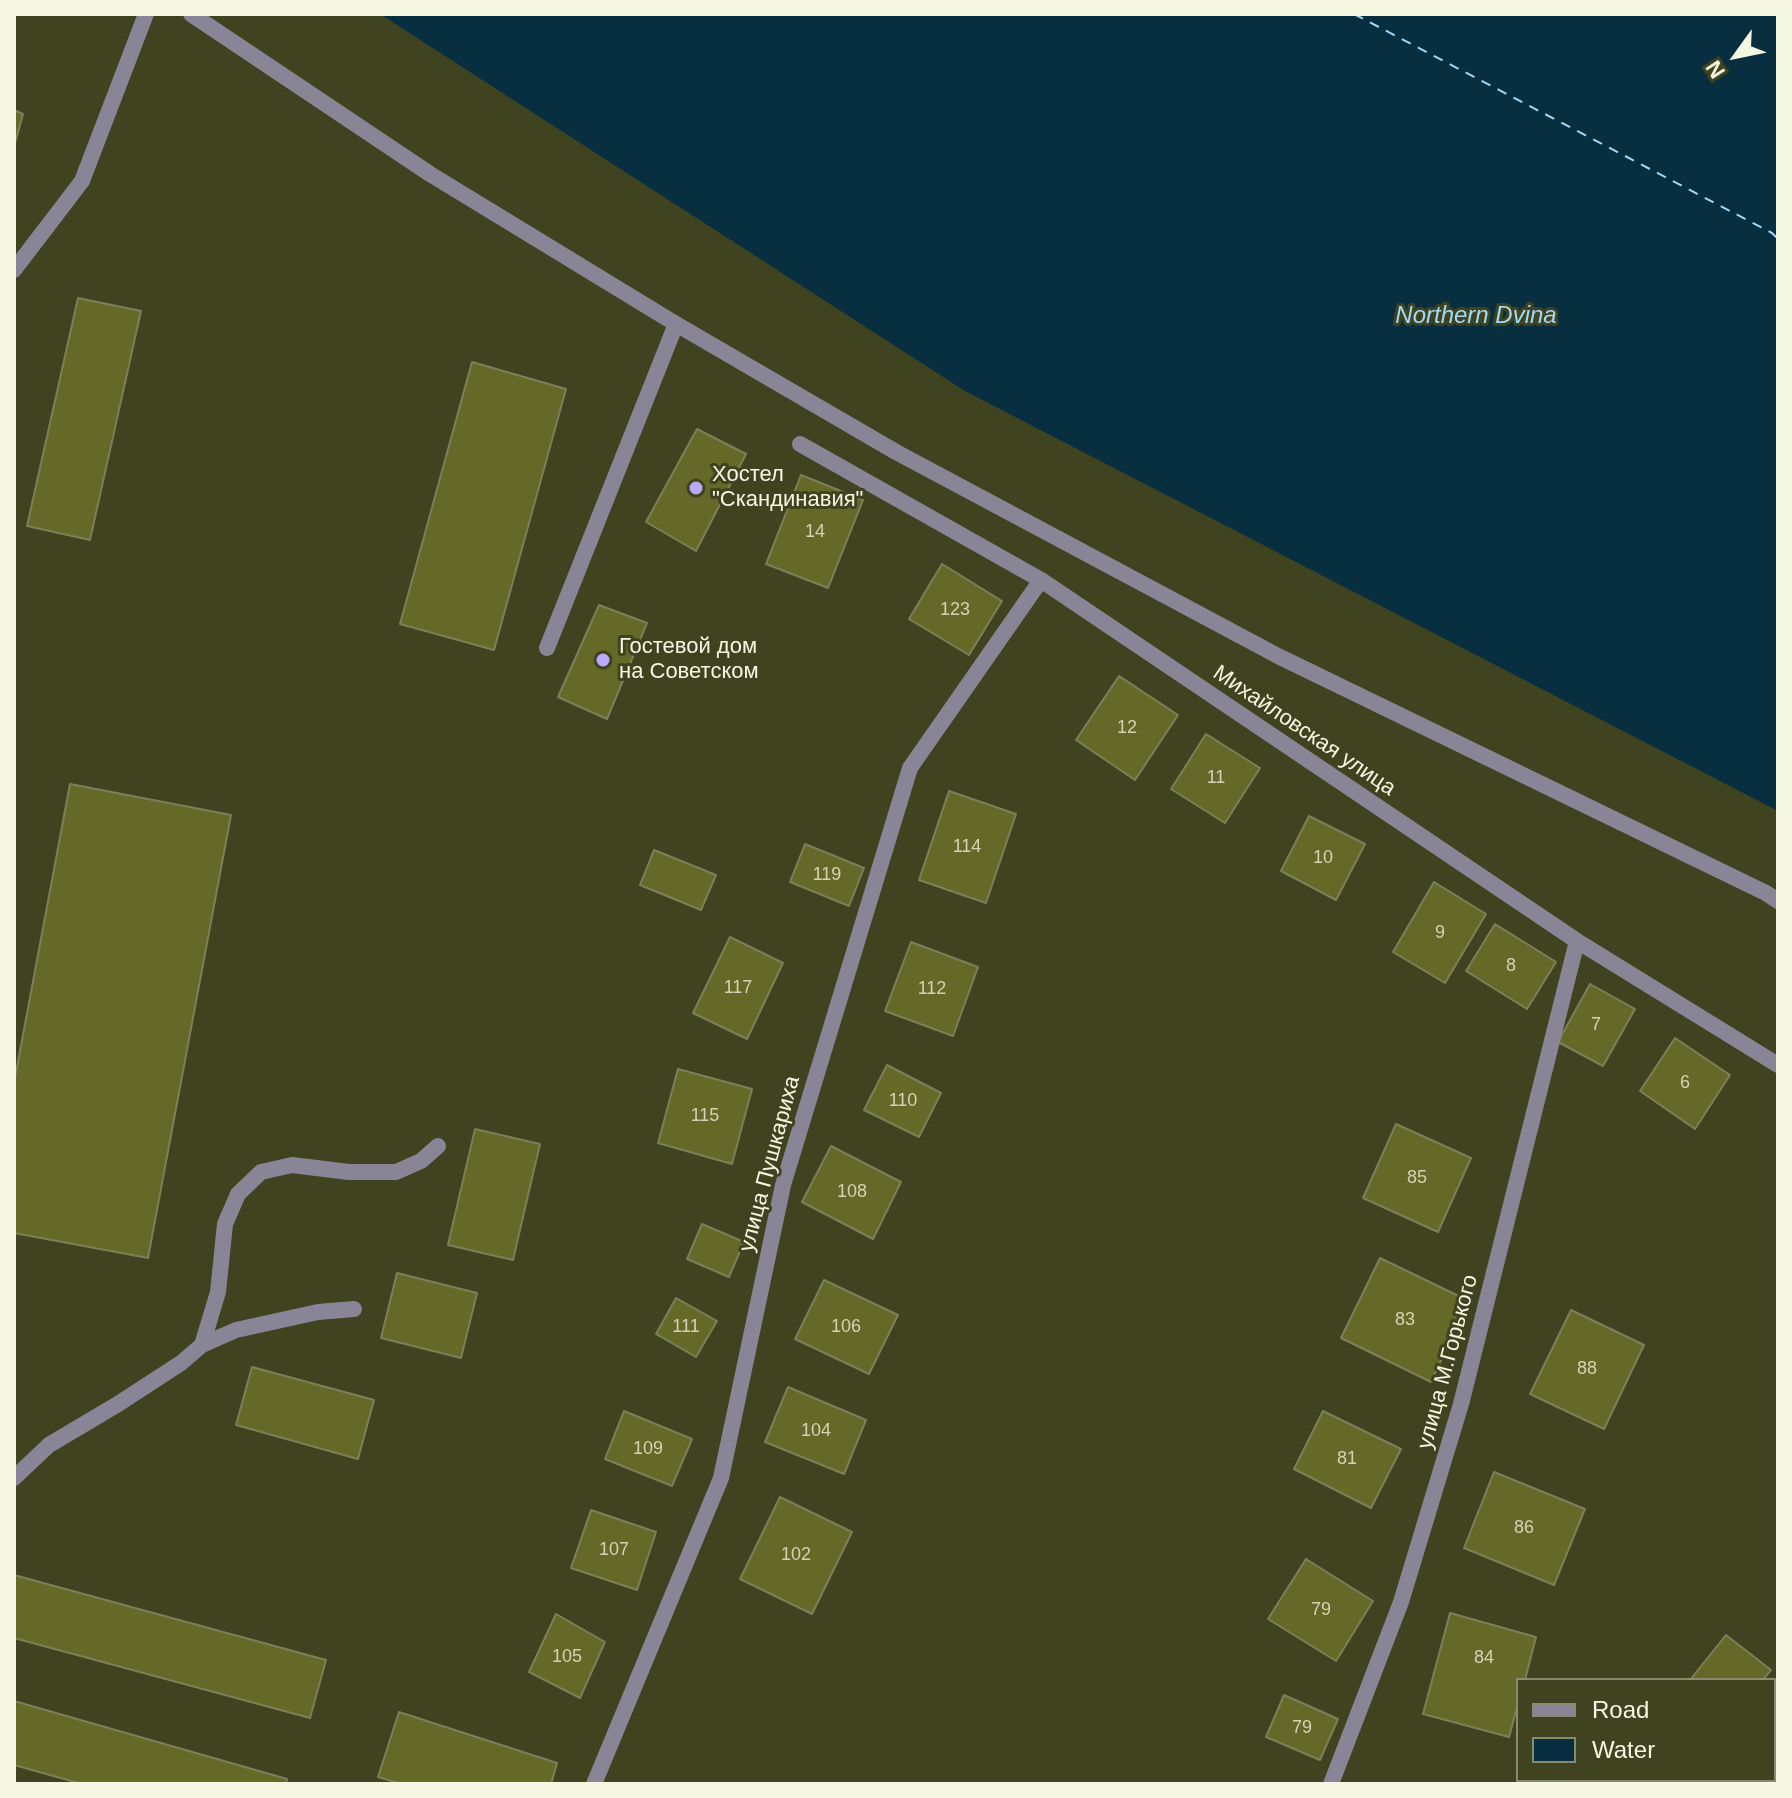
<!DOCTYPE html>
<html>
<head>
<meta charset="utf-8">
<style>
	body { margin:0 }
	#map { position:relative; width:1792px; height:1798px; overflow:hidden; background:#40431f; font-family:Arial,sans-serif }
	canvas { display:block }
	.frame { position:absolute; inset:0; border:16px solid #f5f7e3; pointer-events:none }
	.legend { position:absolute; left:1516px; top:1678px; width:260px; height:104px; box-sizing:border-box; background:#40431f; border:2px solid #888b6d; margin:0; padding:10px 14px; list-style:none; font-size:24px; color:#f5f7e3 }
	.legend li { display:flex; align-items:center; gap:16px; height:40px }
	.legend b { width:40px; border:2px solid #888b6d }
	.north { position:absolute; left:1696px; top:16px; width:80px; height:80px; -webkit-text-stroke:6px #40431f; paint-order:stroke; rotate:237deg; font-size:22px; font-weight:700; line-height:32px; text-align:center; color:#f5f7e3 }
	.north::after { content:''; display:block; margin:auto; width:28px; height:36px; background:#f5f7e3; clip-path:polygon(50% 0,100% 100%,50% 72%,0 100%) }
</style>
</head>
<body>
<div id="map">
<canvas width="1792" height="1798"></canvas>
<div class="frame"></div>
<ul class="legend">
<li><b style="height:10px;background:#888696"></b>Road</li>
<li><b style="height:22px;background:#072f40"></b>Water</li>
</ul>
<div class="north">N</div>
</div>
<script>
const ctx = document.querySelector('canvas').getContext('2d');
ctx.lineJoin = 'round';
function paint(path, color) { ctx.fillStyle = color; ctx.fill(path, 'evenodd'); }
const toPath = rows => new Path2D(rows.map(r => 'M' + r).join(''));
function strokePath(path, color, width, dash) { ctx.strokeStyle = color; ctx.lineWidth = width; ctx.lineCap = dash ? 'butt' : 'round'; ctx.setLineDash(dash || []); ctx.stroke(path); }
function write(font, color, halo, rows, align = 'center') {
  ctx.font = font + ' Arial,sans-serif'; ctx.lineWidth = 6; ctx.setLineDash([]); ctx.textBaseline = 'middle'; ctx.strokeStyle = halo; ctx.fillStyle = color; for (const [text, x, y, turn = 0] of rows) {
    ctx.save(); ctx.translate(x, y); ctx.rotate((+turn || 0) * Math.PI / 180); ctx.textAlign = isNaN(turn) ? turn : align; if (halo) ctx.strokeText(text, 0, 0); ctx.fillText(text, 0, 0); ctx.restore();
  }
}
paint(toPath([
	[380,14,1778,14,1778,811,965,391]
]), '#072f40');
strokePath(toPath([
	[1354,14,1772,233,1778,239]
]), '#a0d8f6', 2, [10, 8]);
const building = toPath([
	[14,110,23,114,14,147,14,110],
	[78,298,141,311,90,540,27,526,78,298],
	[472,362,566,389,494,650,400,624,472,362],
	[697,429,746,454,696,551,646,522,697,429],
	[801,475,863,500,828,588,766,564,801,475],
	[942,564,1002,601,969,655,909,619,942,564],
	[599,605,647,623,607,719,558,697,599,605],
	[1119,676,1178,715,1135,780,1076,740,1119,676],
	[1206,734,1260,768,1225,823,1171,789,1206,734],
	[70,784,231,815,148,1258,14,1233,14,1083,70,784],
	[949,791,1016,814,986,903,919,880,949,791],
	[1309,816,1365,844,1336,900,1281,871,1309,816],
	[805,844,864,868,849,906,790,882,805,844],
	[654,850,716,875,701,910,640,885,654,850],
	[1434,882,1486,914,1445,983,1393,952,1434,882],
	[1495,924,1556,962,1527,1009,1466,971,1495,924],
	[730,937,783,963,747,1039,693,1013,730,937],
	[911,942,978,967,953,1036,885,1011,911,942],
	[1590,984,1635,1009,1603,1066,1558,1042,1590,984],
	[1675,1038,1730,1075,1695,1129,1640,1091,1675,1038],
	[887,1065,941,1093,919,1137,864,1110,887,1065],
	[678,1069,752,1089,732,1164,658,1143,678,1069],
	[1396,1124,1471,1158,1438,1232,1363,1198,1396,1124],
	[475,1129,540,1144,513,1260,448,1245,475,1129],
	[831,1146,901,1182,873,1239,802,1202,831,1146],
	[702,1224,744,1242,729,1277,687,1259,702,1224],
	[1380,1258,1469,1301,1431,1382,1341,1338,1380,1258],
	[397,1273,477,1293,461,1358,381,1338,397,1273],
	[824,1280,898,1315,869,1374,795,1339,824,1280],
	[676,1298,717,1321,696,1357,656,1334,676,1298],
	[1571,1310,1644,1345,1604,1429,1530,1394,1571,1310],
	[252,1367,374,1400,358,1459,236,1425,252,1367],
	[788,1387,866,1420,844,1474,765,1442,788,1387],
	[624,1411,692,1439,672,1486,605,1459,624,1411],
	[1323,1411,1401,1449,1371,1508,1294,1469,1323,1411],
	[1494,1472,1585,1509,1554,1585,1464,1548,1494,1472],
	[780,1497,852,1532,812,1614,740,1579,780,1497],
	[591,1510,656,1532,637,1590,571,1568,591,1510],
	[1306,1559,1373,1601,1336,1661,1268,1619,1306,1559],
	[14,1575,326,1660,310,1718,14,1638,14,1575],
	[1450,1613,1536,1637,1525,1680,1518,1680,1518,1704,1509,1737,1423,1714,1450,1613],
	[556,1614,605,1642,580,1698,529,1672,556,1614],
	[1726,1635,1771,1670,1763,1680,1690,1680,1726,1635],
	[1284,1695,1338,1719,1320,1760,1266,1737,1284,1695],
	[14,1701,287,1779,286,1784,82,1784,14,1765,14,1701],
	[399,1712,557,1763,551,1784,401,1784,378,1777,399,1712]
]);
paint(building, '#656928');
strokePath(building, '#7c805a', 2);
strokePath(toPath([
	[14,270,82,181,146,14],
	[547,648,676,324],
	[202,1345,236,1330,318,1312,354,1309],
	[14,1478,49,1445,118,1404,181,1363,202,1345,218,1292,225,1224,238,1194,261,1172,292,1165,349,1172,396,1172,421,1161,438,1146],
	[1774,1759,1778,1754],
	[1757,1784,1760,1780]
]), '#888696', 16);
strokePath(toPath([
	[191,14,430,174,676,324,896,452,1278,656,1766,893,1778,901],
	[800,444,1041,580,1577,941,1778,1065],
	[594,1784,721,1478,783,1185,910,768,1041,580],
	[1331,1784,1401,1602,1461,1404,1577,941]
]), '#888696', 16);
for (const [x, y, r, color] of [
	[696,488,8,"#baaaf7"],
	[603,660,8,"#baaaf7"]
]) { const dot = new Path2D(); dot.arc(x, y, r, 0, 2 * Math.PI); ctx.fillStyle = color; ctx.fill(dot); strokePath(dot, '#40431f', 3); }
write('18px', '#d1d4b4', null, [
	["14",815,532],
	["123",955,610],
	["12",1127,728],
	["11",1216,778],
	["114",967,847],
	["10",1323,858],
	["119",827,875],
	["9",1440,933],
	["8",1511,966],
	["117",738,988],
	["112",932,989],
	["7",1596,1025],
	["6",1685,1083],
	["110",903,1101],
	["115",705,1116],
	["85",1417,1178],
	["108",852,1192],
	["83",1405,1320],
	["111",686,1327],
	["106",846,1327],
	["88",1587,1369],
	["104",816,1431],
	["109",648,1449],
	["81",1347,1459],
	["86",1524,1528],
	["107",614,1550],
	["102",796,1555],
	["79",1321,1610],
	["105",567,1657],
	["84",1484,1658],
	["79",1302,1728]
]);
write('22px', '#f5f7e3', '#40431f', [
	["Хостел",712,475],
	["\"Скандинавия\"",712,500],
	["Гостевой дом",619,647],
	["на Советском",619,672]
], 'left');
write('22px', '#f5f7e3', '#40431f', [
	["Михайловская улица",1304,731,34],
	["улица Пушкариха",770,1164,-75],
	["улица М.Горького",1448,1362,-75]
]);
write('italic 24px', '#a0d8f6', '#40431f', [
	["Northern Dvina",1476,316]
]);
</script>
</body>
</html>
